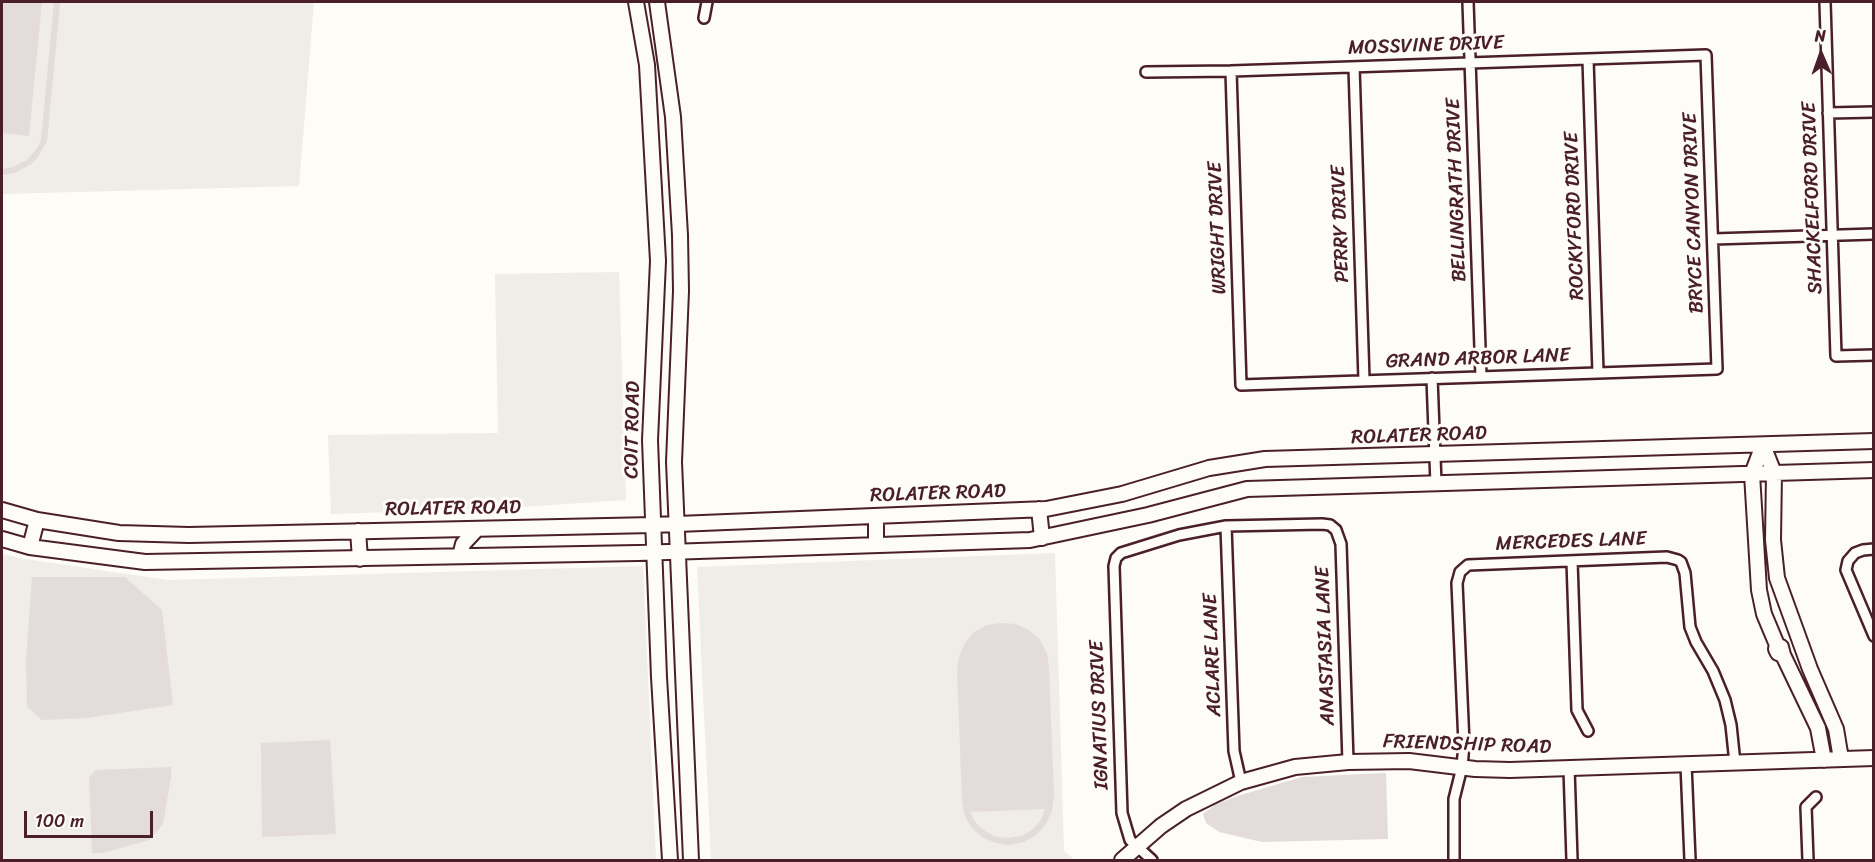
<!DOCTYPE html>
<html>
<head>
<meta charset="utf-8">
<style>
	body { margin:0 }
	#map { position:relative; width:1875px; height:862px; overflow:hidden; background:#fdfcf7; font-family:Sriracha,sans-serif }
	canvas { display:block }
	.frame { position:absolute; inset:0; border:3px solid #4a1f2b; pointer-events:none }
	.north { position:absolute; left:1791px; top:24px; width:60px; height:60px; -webkit-text-stroke:4px #fdfcf7; paint-order:stroke; rotate:358deg; font-size:16px; font-weight:700; line-height:24px; text-align:center; color:#4a1f2b }
	.north::after { content:''; display:block; margin:auto; width:21px; height:27px; background:#4a1f2b; clip-path:polygon(50% 0,100% 100%,50% 72%,0 100%) }
	.scale { position:absolute; left:24px; top:811px; width:129px; height:27px; box-sizing:border-box; border:3px solid #4a1f2b; border-top:0; padding-left:8px; font-size:18px; line-height:21px; white-space:nowrap; color:#4a1f2b; -webkit-text-stroke:4px #fdfcf7; paint-order:stroke }
</style>
</head>
<body>
<div id="map">
<canvas width="1875" height="862"></canvas>
<div class="frame"></div>
<div class="north">N</div>
<div class="scale">100 m</div>
</div>
<script>
const ctx = document.querySelector('canvas').getContext('2d');
ctx.lineJoin = 'round';
function paint(path, color) { ctx.fillStyle = color; ctx.fill(path, 'evenodd'); }
const toPath = rows => new Path2D(rows.map(r => 'M' + r).join(''));
function strokePath(path, color, width, dash) { ctx.strokeStyle = color; ctx.lineWidth = width; ctx.lineCap = dash ? 'butt' : 'round'; ctx.setLineDash(dash || []); ctx.stroke(path); }
function write(font, color, halo, rows, align = 'center') {
  ctx.font = font + ' Sriracha,sans-serif'; ctx.lineWidth = 6; ctx.setLineDash([]); ctx.textBaseline = 'middle'; ctx.strokeStyle = halo; ctx.fillStyle = color; for (const [text, x, y, turn = 0] of rows) {
    ctx.save(); ctx.translate(x, y); ctx.rotate((+turn || 0) * Math.PI / 180); ctx.textAlign = isNaN(turn) ? turn : align; if (halo) ctx.strokeText(text, 0, 0); ctx.fillText(text, 0, 0); ctx.restore();
  }
}
paint(toPath([
	[2,2,314,2,299,186,2,194],
	[619,272,626,500,507,508,331,514,328,435,498,433,495,274],
	[1055,553,1064,851,1075,860,711,860,697,567],
	[2,554,19,558,168,580,643,566,656,860,2,860]
]), '#f0ece8');
paint(toPath([
	[2,2,42,2,29,136,2,133],
	[54,2,60,2,60,5,47,141,38,157,31,164,15,173,2,175,2,169,13,167,27,160,38,147,41,139],
	[32,577,125,577,162,610,173,705,87,718,42,720,27,707,26,660],
	[1001,623,1016,624,1029,630,1040,640,1047,653,1049,667,1054,796,1052,811,1046,824,1036,835,1024,842,1009,845,995,843,982,837,971,827,964,814,962,799,957,671,959,656,965,643,974,632,987,625],
	[1045,809,1041,820,1032,830,1021,836,1009,838,996,837,985,831,976,823,970,812],
	[330,740,336,834,262,837,261,743],
	[171,767,171,777,163,824,149,840,103,853,92,853,89,777,96,770],
	[1386,773,1388,839,1262,842,1219,832,1206,823,1203,814,1215,805,1234,797,1302,777]
]), '#e3dcda');
const street = toPath([
	[1468,2,1481,377],
	[1825,2,1836,356,1874,355],
	[704,18,707,2],
	[1588,59,1598,373],
	[1354,67,1364,380],
	[1146,72,1231,71,1706,55,1717,369,1241,385,1231,71],
	[1828,113,1874,112],
	[1713,239,1874,234],
	[1432,378,1436,484],
	[1226,526,1234,751,1241,782],
	[1874,549,1863,550,1855,553,1848,561,1846,570,1874,636],
	[1572,561,1577,710,1588,731],
	[1686,764,1690,860],
	[1569,768,1572,860],
	[1152,860,1130,840,1122,813,1114,566,1116,558,1121,553,1179,535,1226,526,1322,524,1330,525,1336,530,1341,544,1348,762],
	[1454,860,1454,799,1462,767,1464,744,1457,583,1460,572,1468,565,1667,557,1678,560,1681,562,1685,573,1690,627,1696,642,1713,671,1725,700,1731,725,1735,763],
	[1808,860,1806,807,1816,797]
]);
const secondary = toPath([
	[636,2,647,65,658,261,650,440,659,677,670,860],
	[657,2,673,117,680,235,681,291,674,462,691,860],
	[1763,445,1774,473,1773,540,1777,578,1810,669,1836,729,1841,759],
	[1763,445,1752,474,1759,590,1764,614,1777,645,1776,649,1778,653,1783,655],
	[1039,509,1042,538],
	[2,510,37,520,119,533,189,535,653,525,1046,509,1122,494,1209,468,1265,459,1874,441],
	[876,516,876,545],
	[358,531,360,559],
	[2,539,30,547,145,562,638,553,1030,540,1148,515,1247,489,1874,470],
	[30,547,37,520],
	[460,556,463,544,477,529],
	[1781,647,1783,655,1818,728,1824,760],
	[1122,860,1161,826,1186,809,1241,782,1295,767,1348,762,1409,761,1475,769,1510,770,1874,758]
]);
strokePath(street, '#4a1f2b', 14);
strokePath(secondary, '#4a1f2b', 18);
strokePath(street, '#fdfcf7', 9);
strokePath(secondary, '#fdfcf7', 14);
write('20px', '#4a1f2b', '#fdfcf7', [
	["MOSSVINE DRIVE",1426,46,-2],
	["BELLINGRATH DRIVE",1457,190,-92],
	["SHACKELFORD DRIVE",1813,198,-92],
	["BRYCE CANYON DRIVE",1694,213,-92],
	["ROCKYFORD DRIVE",1575,216,-92],
	["PERRY DRIVE",1341,224,-92],
	["WRIGHT DRIVE",1218,228,-92],
	["GRAND ARBOR LANE",1478,359,-2],
	["COIT ROAD",633,430,-89],
	["ROLATER ROAD",1419,436,-2],
	["ROLATER ROAD",938,494,-2],
	["ROLATER ROAD",453,509,-1],
	["MERCEDES LANE",1571,542,-2],
	["ANASTASIA LANE",1326,646,-92],
	["ACLARE LANE",1213,655,-92],
	["IGNATIUS DRIVE",1100,715,-92],
	["FRIENDSHIP ROAD",1467,745,2]
]);
</script>
</body>
</html>
